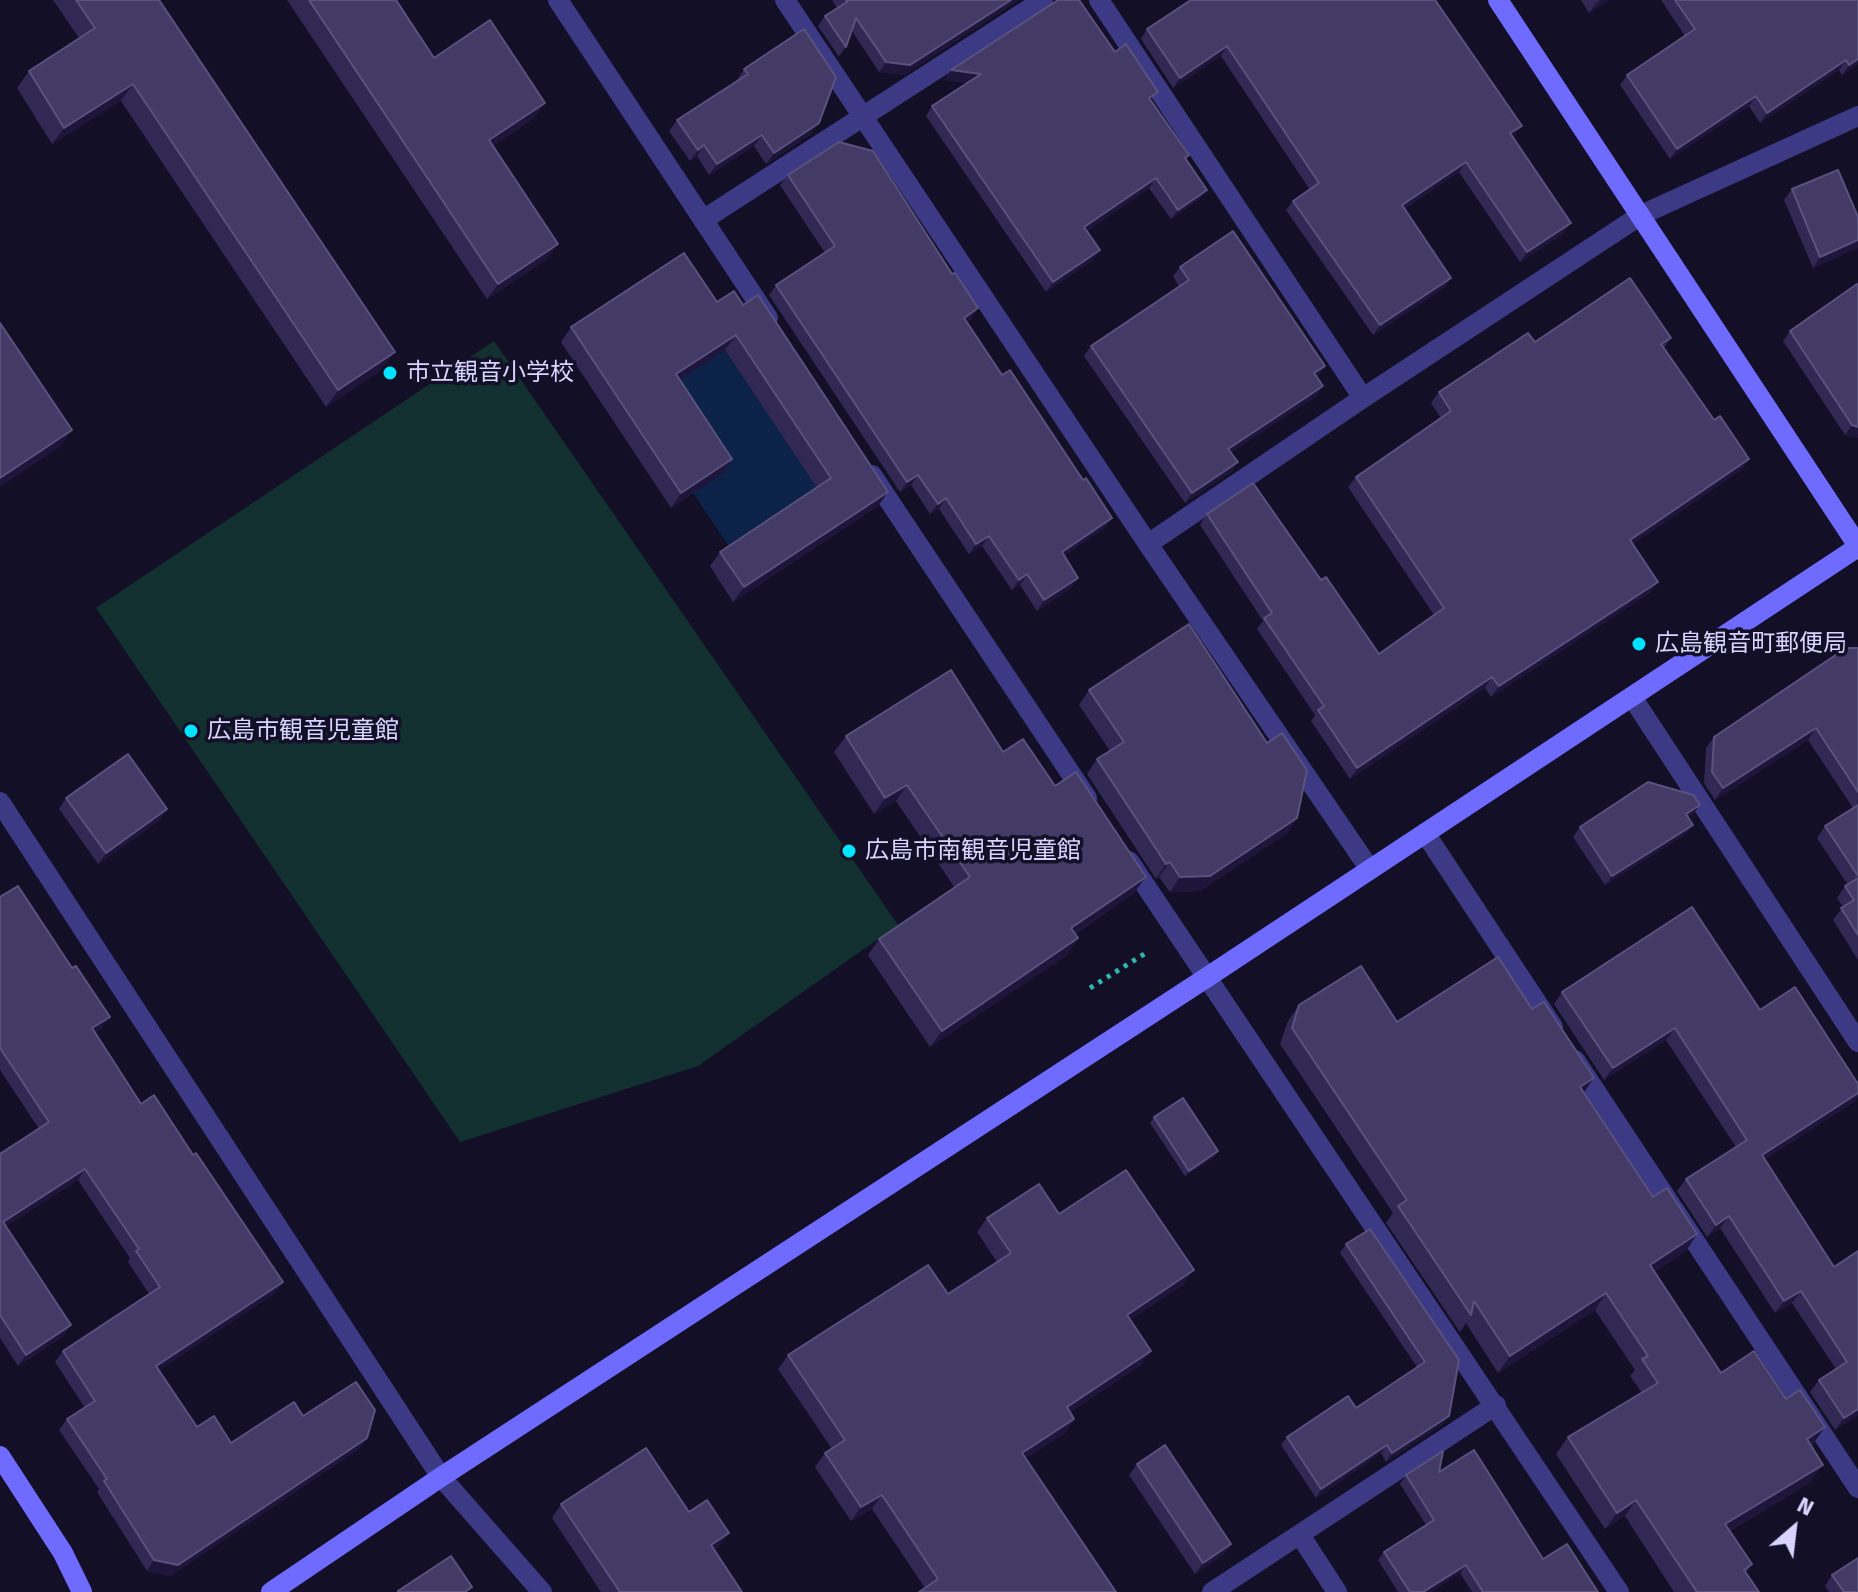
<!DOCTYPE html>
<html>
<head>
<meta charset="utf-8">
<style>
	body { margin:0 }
	#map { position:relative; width:1858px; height:1592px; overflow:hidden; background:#130f26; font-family:"Fira Sans",sans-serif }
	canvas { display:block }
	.north { position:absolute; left:1754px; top:1488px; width:80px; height:80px; -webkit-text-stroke:6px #130f26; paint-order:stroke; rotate:28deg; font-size:22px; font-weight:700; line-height:32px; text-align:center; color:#d9d4ff }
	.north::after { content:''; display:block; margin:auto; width:28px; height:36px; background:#d9d4ff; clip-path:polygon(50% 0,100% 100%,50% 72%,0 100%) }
</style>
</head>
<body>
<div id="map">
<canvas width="1858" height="1592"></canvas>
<div class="north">N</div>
</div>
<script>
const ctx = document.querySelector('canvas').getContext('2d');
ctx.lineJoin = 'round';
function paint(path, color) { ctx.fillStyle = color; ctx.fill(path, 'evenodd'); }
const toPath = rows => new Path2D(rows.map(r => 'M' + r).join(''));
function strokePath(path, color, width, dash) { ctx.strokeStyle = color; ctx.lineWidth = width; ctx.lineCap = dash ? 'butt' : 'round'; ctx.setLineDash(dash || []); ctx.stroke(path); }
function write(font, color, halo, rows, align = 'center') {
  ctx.font = font + ' "Fira Sans","Noto Sans JP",sans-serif'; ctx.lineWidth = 7; ctx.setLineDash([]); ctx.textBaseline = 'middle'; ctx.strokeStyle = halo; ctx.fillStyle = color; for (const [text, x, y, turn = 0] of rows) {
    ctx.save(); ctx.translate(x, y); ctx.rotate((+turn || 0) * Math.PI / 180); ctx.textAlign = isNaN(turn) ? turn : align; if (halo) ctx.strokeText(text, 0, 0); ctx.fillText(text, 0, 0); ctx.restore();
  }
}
paint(toPath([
	[494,341,898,925,698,1066,460,1142,96,608]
]), '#12302f');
paint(toPath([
	[725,350,821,493,732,551,693,493,722,473,666,389]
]), '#0c2248');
strokePath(toPath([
	[1090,988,1149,951]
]), '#2fb8b0', 5, [4, 6]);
strokePath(toPath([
	[558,0,768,318],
	[785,0,1148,544,1369,868],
	[1099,0,1363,398],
	[703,220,1043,0],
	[872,475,1087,798],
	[1148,544,1363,398,1641,215,1858,116],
	[1632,697,1858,1042],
	[0,802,441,1477,542,1592],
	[1425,833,1553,1027],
	[1129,861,1619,1592],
	[1575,1060,1858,1488],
	[1300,1535,1337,1592],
	[1212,1592,1496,1405]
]), '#3d3a85', 20);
strokePath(toPath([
	[1498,0,1858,546],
	[0,1456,63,1553,82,1592],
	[271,1592,441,1477,1206,978,1858,547]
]), '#6f6bff', 20);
paint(toPath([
	[53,0,159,0,383,369,326,407,121,101,52,144,17,88,29,71,79,38],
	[287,0,396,0,434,58,545,103,534,118,493,146,547,259,487,299],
	[832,0,1019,0,904,75,879,72,852,31,846,47,839,57,818,26,825,16,837,8],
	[1056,0,1079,0,1189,155,1186,159,1200,199,1171,219,1149,188,1087,231,1093,260,1046,292,926,116,932,106,968,83,944,80,951,70,1055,3],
	[1191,0,1515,135,1513,137,1564,233,1520,262,1459,172,1405,208,1451,278,1444,288,1373,335,1286,210,1293,201,1310,190,1221,56,1173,88,1141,39,1147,29],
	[1581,0,1609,0,1589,13],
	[1661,0,1858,0,1858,64,1842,75,1839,70,1760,123,1749,106,1670,159,1620,85,1627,75,1685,36],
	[744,69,811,134,766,164,754,146,709,175,697,156,690,161,669,131,677,120,737,81,737,80],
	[788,175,971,319,966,322,1105,528,1064,555,1078,578,1071,588,1037,611,1020,585,1012,590,982,546,969,554,939,509,930,514,911,485,900,492,769,295,776,285,825,253,780,185],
	[1792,189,1858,217,1858,248,1813,268,1784,200],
	[1180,267,1325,366,1317,377,1316,396,1231,452,1238,462,1231,472,1185,503,1084,356,1091,346,1179,287,1173,276],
	[1858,285,1858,438,1845,435,1783,341,1790,331],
	[717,302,743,305,888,492,878,506,733,602,710,566,720,552,817,488,725,350,680,380,722,474,671,508,561,342,571,327],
	[1671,338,1664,348,1714,420,1749,459,1742,469,1633,544,1651,592,1491,697,1485,688,1350,779,1311,721,1315,715,1257,629,1263,621,1200,525,1207,514,1379,654,1434,615,1348,487,1356,477,1441,418,1431,403,1439,392,1535,342],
	[1858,648,1858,960,1833,920,1843,907,1837,898,1845,886,1848,885,1817,838,1825,826,1853,808,1808,740,1715,800,1704,783,1706,748,1714,737],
	[1089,690,1297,818,1287,833,1200,891,1170,892,1159,877,1156,879,1087,774,1097,759,1110,751,1079,705],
	[846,736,1003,752,1055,786,1134,893,1075,934,1078,938,1067,955,930,1047,868,955,879,939,955,888,896,801,874,814,834,752],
	[66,798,167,809,160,820,98,864,59,809],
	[1700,805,1693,814,1688,817,1686,834,1605,885,1573,837,1580,827],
	[0,897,102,1028,94,1033,141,1104,193,1155,283,1282,275,1293,159,1370,197,1427,231,1443,303,1416,367,1438,359,1449,170,1576,147,1571,97,1492,99,1489,59,1430,67,1419,85,1408,55,1362,63,1351,149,1294,128,1262,130,1258,78,1180,6,1226,71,1325,63,1336,18,1366,0,1338,0,1154,39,1129,0,1070],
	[1562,992,1760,1010,1858,1084,1858,1096,1854,1102,1765,1159,1834,1267,1858,1415,1835,1430,1810,1392,1819,1380,1836,1369,1792,1303,1775,1313,1720,1228,1707,1237,1677,1191,1686,1179,1736,1147,1666,1040,1604,1080,1554,1004],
	[1299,1005,1397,1022,1532,1009,1594,1078,1584,1092,1653,1197,1697,1234,1686,1251,1654,1272,1721,1373,1786,1399,1825,1427,1813,1444,1811,1446,1811,1482,1730,1531,1752,1564,1746,1573,1759,1592,1674,1592,1625,1516,1605,1529,1556,1454,1568,1437,1642,1393,1630,1376,1635,1370,1595,1310,1498,1373,1466,1323,1460,1332,1386,1223,1393,1213,1280,1044,1288,1021],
	[1154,1117,1218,1151,1214,1157,1185,1176,1150,1123],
	[1059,1214,1184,1284,1130,1320,1141,1365,1070,1412,1074,1419,1065,1433,1026,1458,1116,1592,925,1588,872,1509,851,1521,815,1467,825,1453,832,1449,778,1369,788,1355,948,1294,997,1262,977,1232,987,1218],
	[1370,1229,1449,1416,1443,1424,1386,1462,1381,1453,1316,1498,1281,1445,1287,1437,1356,1408,1417,1367,1340,1253,1346,1244],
	[1137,1464,1231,1544,1223,1555,1195,1574,1129,1475],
	[1439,1472,1543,1559,1598,1592,1472,1592,1460,1573,1431,1592,1398,1592,1378,1560,1384,1552,1426,1525,1400,1484,1406,1475],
	[561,1504,689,1512,719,1547,714,1550,742,1592,601,1592,552,1518],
	[1832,1575,1858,1592,1829,1592,1825,1586]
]), '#312854');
paint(toPath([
	[1011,0,1019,0,904,75,879,72,886,62],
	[1601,0,1609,0,1589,13,1596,3],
	[1227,46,1221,56,1173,88,1180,78],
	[1858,59,1858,64,1842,75,1849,65],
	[1846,60,1839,70,1760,123,1767,113],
	[951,70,981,74,974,83,944,80],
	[133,84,121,101,52,144,64,128],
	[1756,96,1749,106,1670,159,1677,149],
	[545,103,534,118,478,156,489,140],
	[819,123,811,134,766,164,774,153],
	[1522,126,1515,135,1504,143,1510,133],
	[762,135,754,146,709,175,717,164],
	[704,145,697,156,690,161,698,150],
	[1466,162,1459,172,1395,214,1402,205],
	[1156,178,1149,188,1078,237,1084,227],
	[1207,190,1200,199,1171,219,1178,210],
	[1571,223,1564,233,1520,262,1527,252],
	[1858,240,1858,248,1813,268,1820,257],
	[558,244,547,259,487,299,498,284],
	[1100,250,1093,260,1046,292,1053,282],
	[1451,278,1444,288,1373,335,1380,325],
	[978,308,971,319,957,328,964,318],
	[736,335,725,350,666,389,676,374],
	[395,352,383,369,326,407,338,390],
	[1325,366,1318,375,1307,383,1314,373],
	[1323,386,1316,396,1222,459,1228,449],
	[1852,425,1858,427,1858,438,1845,435],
	[72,430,61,446,0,487,0,478],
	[732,459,722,474,671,508,681,493],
	[1749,459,1742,469,1623,551,1630,540],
	[1238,462,1231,472,1185,503,1192,493],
	[918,475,911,485,900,492,907,482],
	[888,492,878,506,733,602,744,587],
	[946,498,939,509,930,514,938,504],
	[1112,518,1105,528,1055,562,1062,552],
	[989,536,982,546,969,554,976,544],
	[1027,574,1020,585,1012,590,1019,580],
	[1078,578,1071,588,1037,611,1044,600],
	[1658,582,1651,592,1491,697,1499,686],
	[1492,677,1485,688,1350,779,1357,768],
	[1816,728,1808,740,1715,800,1723,788],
	[907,785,896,801,874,814,885,798],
	[1700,805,1693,814,1679,823,1686,814],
	[167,809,160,820,98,864,106,853],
	[1297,818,1287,833,1200,891,1170,892,1180,877],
	[1693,825,1686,834,1605,885,1612,876],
	[1170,862,1159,877,1156,879,1166,864],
	[1146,877,1134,893,1059,944,1071,928],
	[1078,938,1067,955,930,1047,942,1031],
	[110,1017,102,1028,84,1039,92,1028],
	[1675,1028,1666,1040,1604,1080,1613,1068],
	[1594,1078,1582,1095,1580,1087],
	[1858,1093,1858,1096,1854,1102,1754,1167,1762,1155],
	[1218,1151,1214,1157,1185,1176,1189,1171],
	[85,1169,78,1180,0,1230,3,1222],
	[1729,1216,1720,1228,1707,1237,1716,1225],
	[1697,1234,1686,1251,1638,1282,1650,1265],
	[1194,1270,1184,1284,1117,1329,1127,1315],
	[283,1282,275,1293,149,1377,156,1366],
	[1801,1291,1792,1303,1775,1313,1784,1301],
	[1606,1293,1595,1310,1498,1373,1510,1356],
	[71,1325,63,1336,18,1366,26,1355],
	[1151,1351,1141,1365,1057,1421,1067,1407],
	[1858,1409,1858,1415,1835,1430,1844,1418],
	[1449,1416,1443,1424,1386,1462,1392,1453],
	[1074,1419,1065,1433,1013,1467,1022,1453],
	[1825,1427,1813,1444,1795,1456,1807,1439],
	[367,1438,359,1449,170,1576,147,1571,154,1560],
	[1387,1445,1381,1453,1316,1498,1321,1489],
	[1823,1465,1811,1482,1714,1540,1725,1524],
	[882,1495,872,1509,851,1521,861,1507],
	[1636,1500,1625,1516,1605,1529,1617,1513],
	[729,1533,719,1547,701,1559,711,1545],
	[1231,1544,1223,1555,1195,1574,1203,1563],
	[1466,1565,1460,1573,1431,1592,1423,1592]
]), '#1d163a');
const building = toPath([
	[76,0,159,0,395,352,338,390,133,84,64,128,29,71,95,28,76,0],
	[309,0,396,0,434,58,490,20,545,103,489,140,558,244,498,284,309,0],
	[846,0,1011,0,910,65,886,62,856,18,846,47,825,16,847,2,846,0],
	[1058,0,1079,0,1115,52,1126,44,1158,92,1149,98,1189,155,1185,158,1207,190,1178,210,1156,178,1084,227,1100,250,1053,282,932,106,981,74,951,70,1058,0],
	[1191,0,1435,0,1522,126,1510,133,1571,223,1527,252,1466,162,1402,205,1451,278,1380,325,1293,201,1319,183,1227,46,1180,78,1147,29,1191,0],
	[1675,0,1858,0,1858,59,1849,65,1846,60,1767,113,1756,96,1677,149,1627,75,1695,29,1675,0],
	[804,29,836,77,819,123,774,153,762,135,717,164,704,145,698,150,677,120,748,74,744,69,804,29],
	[839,142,873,151,952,274,955,273,978,308,964,318,1002,375,1010,370,1083,480,1086,478,1112,518,1062,552,1078,578,1044,600,1027,574,1019,580,989,536,976,544,946,498,938,504,918,475,907,482,776,285,835,246,788,175,839,142],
	[1838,170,1858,217,1858,240,1820,257,1792,189,1838,170],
	[1233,231,1325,366,1314,373,1323,386,1228,449,1238,462,1192,493,1091,346,1189,280,1180,267,1233,231],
	[684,253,717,302,734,291,743,305,758,295,888,492,744,587,720,552,831,478,736,335,676,374,732,459,681,493,571,327,684,253],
	[1630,278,1671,338,1661,344,1714,420,1720,416,1749,459,1630,540,1658,582,1499,686,1492,677,1357,768,1318,710,1324,706,1264,618,1272,613,1207,514,1253,483,1321,580,1326,577,1379,654,1444,608,1356,477,1451,411,1439,392,1528,333,1535,342,1630,278],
	[1857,284,1858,285,1858,427,1852,425,1790,331,1857,284],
	[0,323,72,430,0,478,0,323],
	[1189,624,1267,743,1282,733,1307,770,1297,818,1210,876,1180,877,1170,862,1166,864,1097,759,1124,742,1089,690,1189,624],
	[1846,648,1858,648,1858,792,1816,728,1723,788,1712,772,1714,737,1846,648],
	[951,670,1003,752,1023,739,1055,786,1076,772,1146,877,1071,928,1078,938,942,1031,879,939,970,877,907,785,885,798,846,736,951,670],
	[128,754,167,809,106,853,66,798,128,754],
	[1648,782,1693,795,1700,805,1686,814,1693,825,1612,876,1580,827,1648,782],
	[1858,805,1858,876,1825,826,1858,805],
	[1858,878,1858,935,1841,908,1854,900,1845,886,1858,878],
	[18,886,72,968,76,966,110,1017,92,1028,141,1104,154,1095,193,1155,196,1153,283,1282,156,1366,197,1427,214,1416,231,1443,294,1402,303,1416,356,1382,375,1410,367,1438,178,1565,154,1560,104,1481,107,1479,67,1419,95,1401,63,1351,160,1287,136,1251,139,1249,85,1169,3,1222,71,1325,26,1355,0,1315,0,1154,49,1122,0,1048,0,897,18,886],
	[1692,907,1760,1010,1795,987,1858,1084,1858,1093,1762,1155,1834,1267,1858,1251,1858,1409,1844,1418,1819,1380,1847,1362,1801,1291,1784,1301,1729,1216,1716,1225,1686,1179,1747,1140,1675,1028,1613,1068,1562,992,1692,907],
	[1498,957,1532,1009,1544,1002,1594,1078,1580,1087,1653,1197,1667,1188,1697,1234,1650,1265,1721,1373,1754,1351,1786,1399,1800,1390,1825,1427,1807,1439,1823,1465,1725,1524,1752,1564,1744,1570,1759,1592,1697,1592,1636,1500,1617,1513,1568,1437,1658,1383,1642,1359,1648,1356,1606,1293,1510,1356,1474,1301,1471,1315,1398,1206,1407,1200,1292,1028,1299,1005,1361,966,1397,1022,1498,957],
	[1183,1098,1218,1151,1189,1171,1154,1117,1183,1098],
	[1126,1170,1194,1270,1127,1315,1151,1351,1067,1407,1074,1419,1022,1453,1116,1592,919,1592,938,1579,882,1495,861,1507,825,1453,845,1440,788,1355,928,1265,948,1294,1011,1253,987,1218,1039,1184,1059,1214,1126,1170],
	[1370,1229,1459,1360,1449,1416,1392,1453,1387,1445,1321,1489,1287,1437,1348,1396,1356,1408,1425,1362,1346,1244,1370,1229],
	[1165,1445,1231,1544,1203,1563,1137,1464,1165,1445],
	[646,1448,689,1512,707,1500,729,1533,711,1545,742,1592,620,1592,561,1504,646,1448],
	[1474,1450,1543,1559,1567,1544,1598,1592,1483,1592,1466,1565,1423,1592,1410,1592,1384,1552,1434,1520,1406,1475,1443,1451,1439,1472,1474,1450],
	[451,1556,472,1587,465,1592,398,1592,398,1591,451,1556],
	[1858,1558,1858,1592,1844,1592,1832,1575,1858,1558]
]);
paint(building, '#433a66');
strokePath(building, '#5a527e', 2);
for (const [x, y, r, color] of [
	[390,373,8,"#00e5ff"],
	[1639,644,8,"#00e5ff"],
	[191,731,8,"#00e5ff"],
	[849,851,8,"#00e5ff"]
]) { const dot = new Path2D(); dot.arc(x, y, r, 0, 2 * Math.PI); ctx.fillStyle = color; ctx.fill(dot); strokePath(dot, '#130f26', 3); }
write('24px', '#d9d4ff', '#130f26', [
	["市立観音小学校",406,373],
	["広島観音町郵便局",1655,644],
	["広島市観音児童館",207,731],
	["広島市南観音児童館",865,851]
], 'left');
</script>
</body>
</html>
